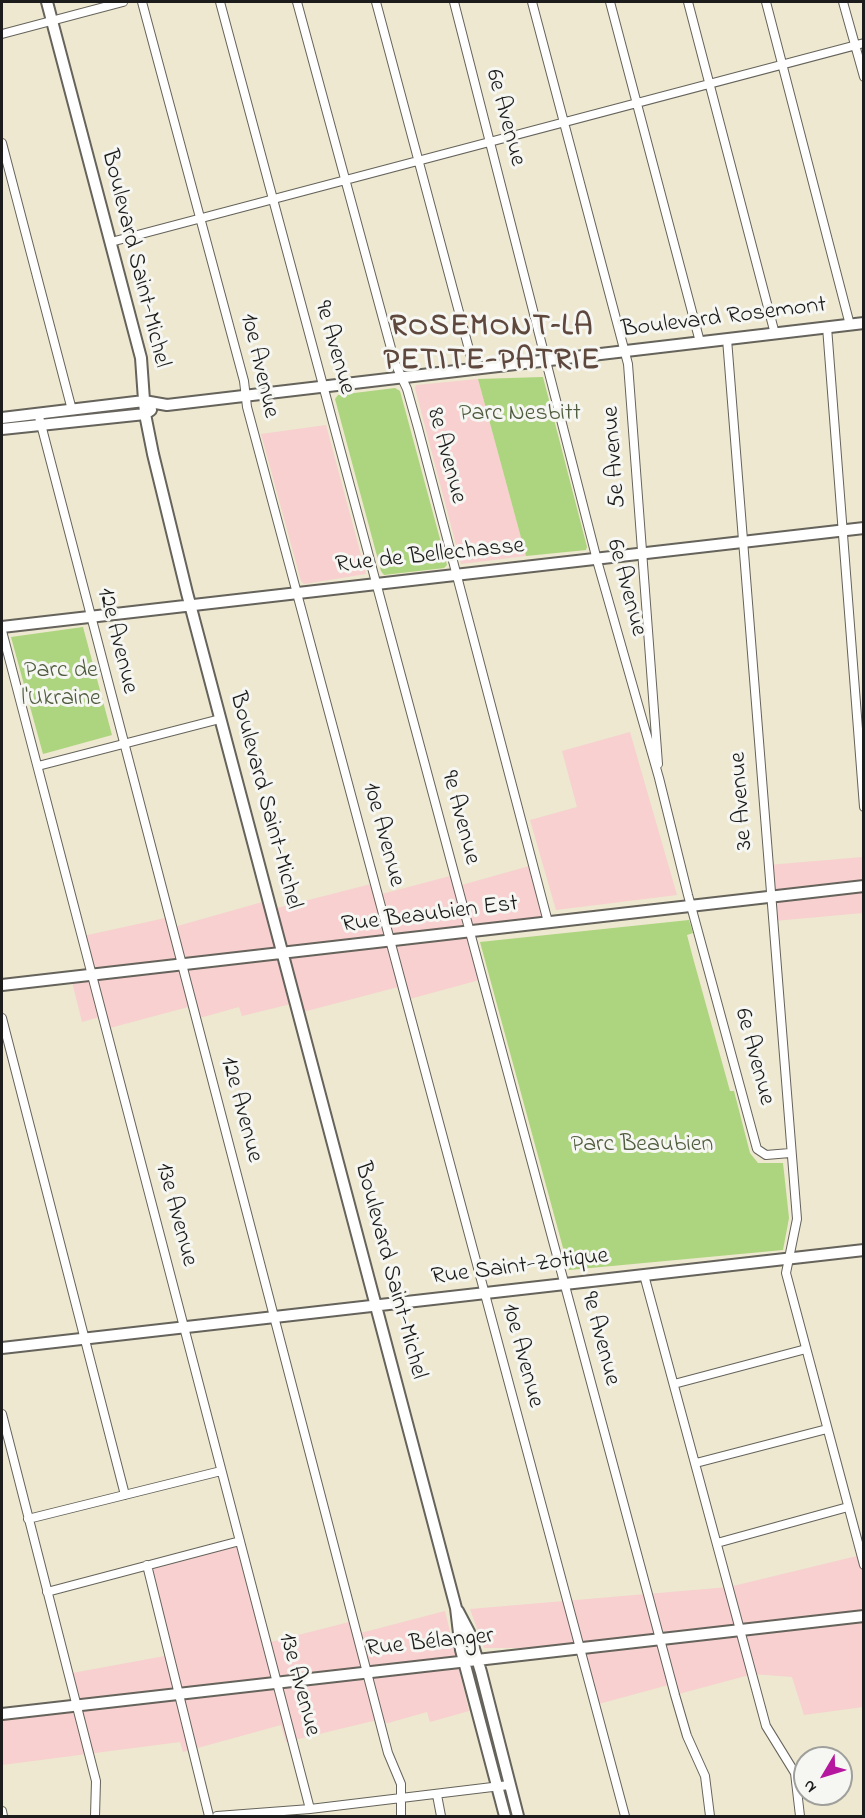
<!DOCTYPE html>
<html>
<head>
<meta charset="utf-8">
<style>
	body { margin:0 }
	#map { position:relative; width:865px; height:1818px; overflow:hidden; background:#ede8cf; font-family:"Indie Flower",sans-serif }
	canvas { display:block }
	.frame { position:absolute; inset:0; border:3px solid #1c1c1c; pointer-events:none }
	.north { position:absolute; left:793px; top:1746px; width:60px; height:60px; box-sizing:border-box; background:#f6f6f2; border:2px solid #9f9f9c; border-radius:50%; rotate:232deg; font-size:16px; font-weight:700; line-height:24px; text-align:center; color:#1c1c1c }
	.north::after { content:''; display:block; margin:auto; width:21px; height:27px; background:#b5179e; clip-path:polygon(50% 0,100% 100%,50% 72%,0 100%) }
</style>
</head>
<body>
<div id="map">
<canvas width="865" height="1818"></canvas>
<div class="frame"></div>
<div class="north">N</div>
</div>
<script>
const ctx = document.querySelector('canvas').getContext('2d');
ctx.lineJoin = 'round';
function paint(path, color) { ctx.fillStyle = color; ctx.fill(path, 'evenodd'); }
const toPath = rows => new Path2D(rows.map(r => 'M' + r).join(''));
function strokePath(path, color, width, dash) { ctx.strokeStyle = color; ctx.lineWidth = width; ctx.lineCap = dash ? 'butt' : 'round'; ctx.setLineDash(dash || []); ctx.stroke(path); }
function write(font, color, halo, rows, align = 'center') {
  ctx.font = font + ' "Indie Flower",sans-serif'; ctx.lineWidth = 6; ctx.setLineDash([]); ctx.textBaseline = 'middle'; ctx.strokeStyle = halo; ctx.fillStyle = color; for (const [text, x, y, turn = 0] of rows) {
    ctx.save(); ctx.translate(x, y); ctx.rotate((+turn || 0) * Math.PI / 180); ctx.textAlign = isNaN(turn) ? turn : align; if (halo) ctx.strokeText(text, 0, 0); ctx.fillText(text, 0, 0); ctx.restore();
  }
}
paint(toPath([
	[478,379,526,556,461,564,415,388,416,385],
	[326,425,366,574,304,584,301,581,261,434],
	[630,732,677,895,556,910,530,820,577,807,562,751],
	[863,857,863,913,774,921,768,865],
	[533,865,548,922,471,933,483,979,406,1000,402,986,299,1013,295,1003,242,1016,239,1007,196,1019,192,1006,106,1029,103,1016,82,1022,71,978,92,975,83,936,170,917,174,927,266,901,275,900,277,908,375,883,378,895,454,875,458,886],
	[240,1541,267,1643,353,1621,357,1634,445,1611,469,1711,430,1722,427,1712,388,1723,373,1721,286,1742,281,1725,183,1752,180,1742,2,1765,2,1714,76,1705,67,1674,170,1655,147,1565],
	[861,1555,864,1563,863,1707,804,1715,792,1677,753,1674,675,1695,672,1684,595,1705,580,1648,484,1648,470,1609,729,1587]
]), '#f7d0cf');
paint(toPath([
	[543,377,587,547,586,550,526,556,478,379],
	[395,388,400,391,447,565,444,568,384,575,381,571,335,399,338,395],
	[83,627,112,735,43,754,11,637],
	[689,920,693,933,687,935,693,958,730,1091,734,1091,750,1153,758,1163,783,1163,789,1218,783,1250,569,1270,480,942]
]), '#add47e');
const street = toPath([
	[142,2,244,381,247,407,625,1816],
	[220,2,675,1695,687,1736,705,1776,710,1816],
	[297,2,395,363,407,389,418,428,548,922],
	[376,2,474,368],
	[454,2,598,564,659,778,688,895,757,1149,766,1155,790,1153],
	[532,2,628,364,658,764],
	[610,2,700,342],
	[688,2,775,334],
	[766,2,850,325],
	[843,2,864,77],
	[2,34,123,2],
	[2,143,72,410],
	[111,242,864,43],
	[827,327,864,807],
	[727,339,797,1219,786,1273,864,1565],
	[38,413,388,1753,401,1784,401,1816],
	[2,631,310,1809],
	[38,766,220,719],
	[2,1018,125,1495],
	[644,1275,766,1726,795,1773,800,1816],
	[674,1384,806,1349],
	[2,1414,96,1781,95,1816],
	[696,1463,827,1429],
	[28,1519,221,1471],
	[717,1543,848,1507],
	[147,1565,209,1816],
	[47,1592,240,1541],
	[437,1795,441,1816],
	[2,1811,3,1816],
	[217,1816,310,1809,509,1785]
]);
const secondary = toPath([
	[47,2,141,358,145,414,153,454,187,593,456,1608,461,1650,505,1816],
	[2,418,144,401,167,405,864,323],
	[2,429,126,416,145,414,151,410],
	[2,627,864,528],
	[2,985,864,886],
	[2,1348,864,1250],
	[458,1611,469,1632,481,1672,518,1816],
	[2,1714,864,1616]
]);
strokePath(street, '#65635b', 10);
strokePath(secondary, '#65635b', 14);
strokePath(street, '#fff', 8);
strokePath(secondary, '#fff', 10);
write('24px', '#1c1c1c', '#f6f6f2', [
	["6e Avenue",504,118,75],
	["Boulevard Saint-Michel",134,259,76],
	["Boulevard Rosemont",724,319,-7],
	["9e Avenue",333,348,74],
	["10e Avenue",258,366,77],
	["8e Avenue",445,456,75],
	["5e Avenue",616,457,-94],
	["Rue de Bellechasse",430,557,-6],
	["6e Avenue",625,588,75],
	["12e Avenue",116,641,76],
	["Boulevard Saint-Michel",264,801,75],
	["3e Avenue",743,801,-94],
	["9e Avenue",459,818,75],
	["10e Avenue",382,835,75],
	["Rue Beaubien Est",430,916,-7],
	["6e Avenue",753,1057,75],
	["12e Avenue",240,1110,75],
	["13e Avenue",175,1215,75],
	["Rue Saint-Zotique",520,1268,-7],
	["Boulevard Saint-Michel",389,1271,75],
	["9e Avenue",599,1339,75],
	["10e Avenue",521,1356,75],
	["Rue Bélanger",430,1644,-6],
	["13e Avenue",298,1685,75]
]);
write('24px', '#4f5c3e', '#f6f6f2', [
	["Parc Nesbitt",520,415],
	["Parc de",61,672],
	["l'Ukraine",61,700],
	["Parc Beaubien",642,1146]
]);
ctx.letterSpacing = '1.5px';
write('bold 30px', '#5e473c', '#f6f6f2', [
	["ROSEMONT–LA",492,329],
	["PETITE-PATRIE",492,363]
]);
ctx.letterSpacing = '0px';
</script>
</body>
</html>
